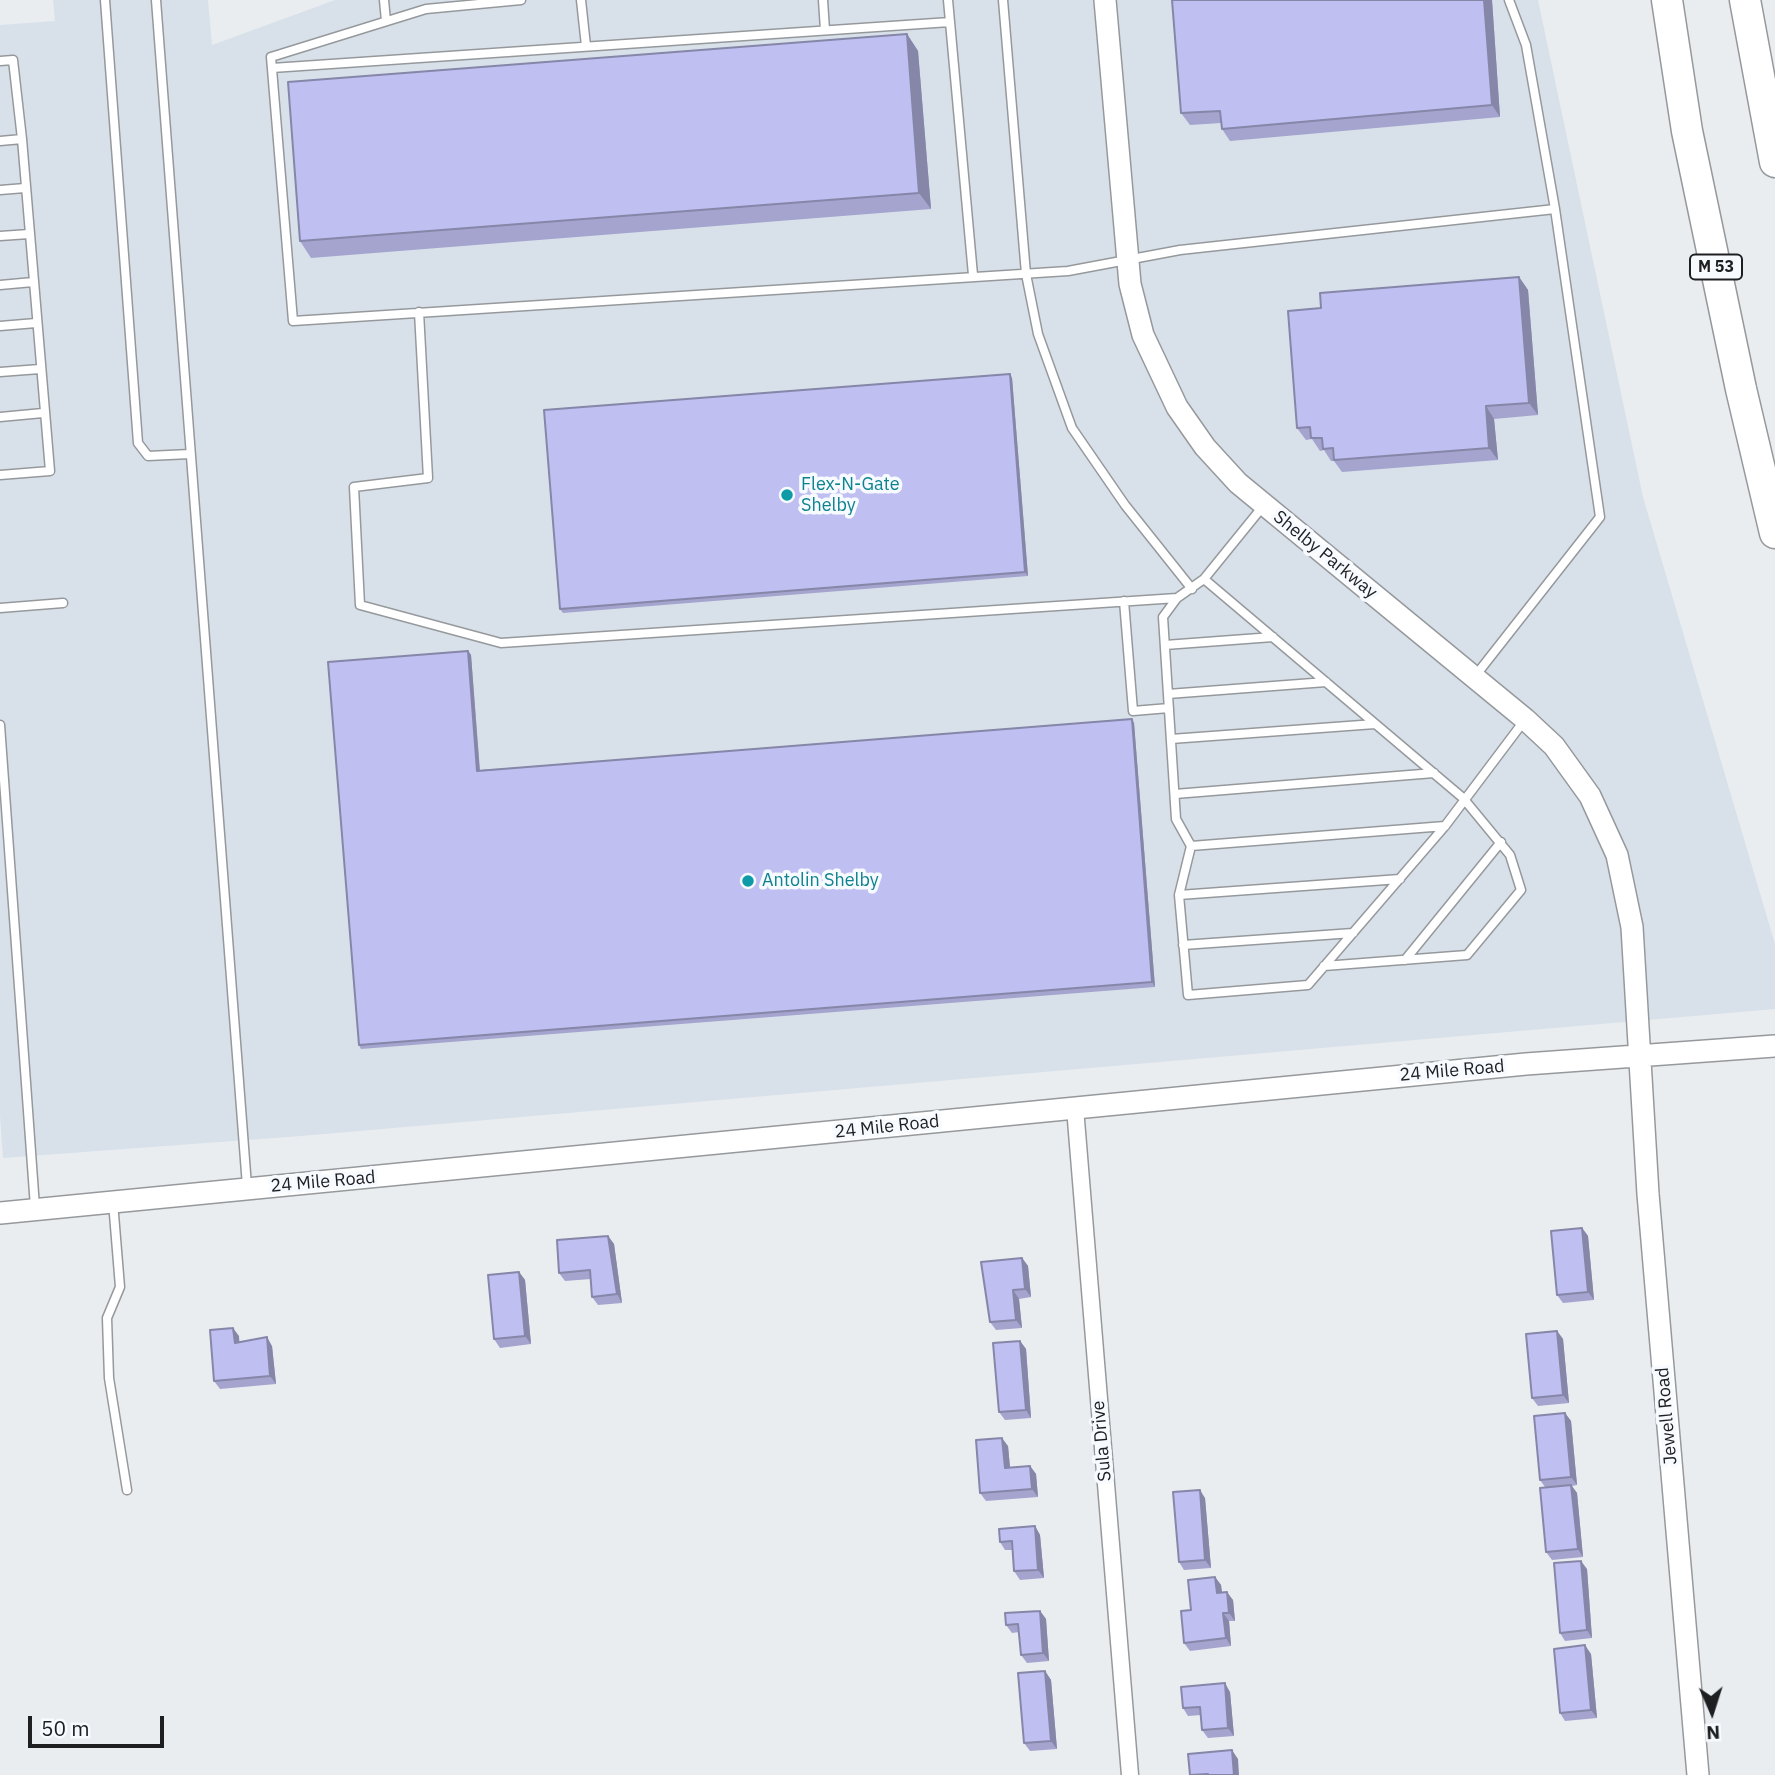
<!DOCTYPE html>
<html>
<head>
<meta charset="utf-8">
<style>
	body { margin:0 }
	#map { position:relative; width:1775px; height:1775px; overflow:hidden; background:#e9edf0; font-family:"IBM Plex Sans",sans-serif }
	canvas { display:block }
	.north { position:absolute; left:1677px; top:1677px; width:70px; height:70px; -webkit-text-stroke:5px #f7fafe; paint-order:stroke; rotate:177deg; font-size:19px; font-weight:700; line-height:28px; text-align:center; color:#1e1f21 }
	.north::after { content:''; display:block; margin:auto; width:24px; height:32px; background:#1e1f21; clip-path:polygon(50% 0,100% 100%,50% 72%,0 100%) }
	.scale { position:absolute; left:28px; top:1716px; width:136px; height:32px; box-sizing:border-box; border:4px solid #1e1f21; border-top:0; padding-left:9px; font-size:21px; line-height:24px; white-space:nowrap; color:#1e1f21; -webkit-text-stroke:5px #f7fafe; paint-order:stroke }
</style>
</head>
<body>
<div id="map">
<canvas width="1775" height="1775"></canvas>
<div class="north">N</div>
<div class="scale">50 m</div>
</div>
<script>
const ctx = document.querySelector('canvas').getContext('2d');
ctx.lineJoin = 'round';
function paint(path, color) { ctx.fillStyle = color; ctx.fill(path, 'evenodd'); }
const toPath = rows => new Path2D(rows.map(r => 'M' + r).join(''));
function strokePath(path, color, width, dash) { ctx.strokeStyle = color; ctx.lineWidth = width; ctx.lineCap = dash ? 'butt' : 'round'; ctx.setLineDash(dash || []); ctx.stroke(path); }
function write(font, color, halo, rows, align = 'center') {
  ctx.font = font + ' "IBM Plex Sans",sans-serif'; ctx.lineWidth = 7; ctx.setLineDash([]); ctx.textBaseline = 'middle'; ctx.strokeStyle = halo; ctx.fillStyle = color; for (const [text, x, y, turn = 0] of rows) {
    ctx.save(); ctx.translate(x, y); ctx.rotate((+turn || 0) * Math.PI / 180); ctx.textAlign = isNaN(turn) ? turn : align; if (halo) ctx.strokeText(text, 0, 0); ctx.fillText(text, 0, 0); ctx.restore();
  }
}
paint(toPath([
	[53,0,208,0,212,45,335,0,1538,0,1643,497,1775,944,1775,1009,301,1136,3,1158,0,1116,0,25,55,21]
]), '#d8e1ea');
const service = toPath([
	[105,0,138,443,148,456,190,454],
	[156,0,247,1186],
	[384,0,386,21],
	[521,0,426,9,271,57,293,321,1068,271,1180,250,1555,209],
	[581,0,586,46],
	[823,0,825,30],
	[948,0,973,275],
	[1003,0,1026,274,1038,334,1072,428,1125,505,1192,589],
	[0,61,13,60,22,139],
	[272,68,950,22],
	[0,141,22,139,50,471,0,475],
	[0,190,25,188],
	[0,236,29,234],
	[0,285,33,282],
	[419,312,428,478,354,487,360,605,501,643,1177,598,1204,579,1264,505],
	[0,326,36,323],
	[0,372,40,369],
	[0,417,43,413],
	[1204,579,1463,798,1510,855,1521,890,1467,955,1324,966],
	[1177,598,1163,617,1176,819,1191,846,1179,895,1188,995,1308,985,1445,826,1524,721],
	[1124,601,1133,711,1169,708],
	[0,608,63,603],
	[1165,645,1273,637],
	[1476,675,1600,517,1555,209,1526,45,1509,0],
	[1168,694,1326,682],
	[0,725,35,1207],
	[1171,739,1375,724],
	[1175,794,1434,773],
	[1191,846,1445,826],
	[1179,895,1400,879],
	[1183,945,1353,933],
	[1405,960,1501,842],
	[113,1202,120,1287,107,1318,109,1378,127,1490]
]);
const minor = toPath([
	[1075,1108,1130,1775]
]);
const tertiary = toPath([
	[1105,0,1130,284,1143,335,1177,407,1205,447,1238,483,1525,719,1554,746,1590,796,1617,855,1632,927,1648,1194,1698,1775],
	[0,1213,1526,1064,1775,1046]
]);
const motorway = toPath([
	[1667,0,1687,131,1741,389,1775,533],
	[1745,0,1775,162]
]);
strokePath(service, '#96999c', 11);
strokePath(minor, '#96999c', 19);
strokePath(tertiary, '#96999c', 24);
strokePath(motorway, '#96999c', 33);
strokePath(service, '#fff', 8);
strokePath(minor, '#fff', 16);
strokePath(tertiary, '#fff', 21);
strokePath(motorway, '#fff', 30);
paint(toPath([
	[1492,0,1500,117,1230,141,1222,129,1221,123,1190,125,1181,113],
	[907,34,918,51,931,209,311,258,300,241],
	[1519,277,1528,290,1538,415,1494,419,1498,460,1342,472,1334,461,1331,461,1324,450,1320,451,1312,439,1306,440,1297,428,1321,308],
	[1012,378,1028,576,563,613,560,609],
	[468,651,471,655,480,770,1134,723,1155,987,361,1049,359,1045],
	[1582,1228,1588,1236,1594,1300,1563,1303,1557,1295],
	[608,1236,614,1244,622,1303,598,1305,592,1297,591,1279,565,1281,559,1273],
	[1022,1258,1028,1266,1031,1297,1019,1299,1022,1328,996,1330,990,1322],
	[519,1272,525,1280,531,1344,500,1348,494,1339],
	[1557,1331,1563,1339,1569,1403,1538,1406,1532,1398],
	[239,1336,239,1342,272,1346,276,1384,220,1389,214,1381],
	[1020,1341,1026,1349,1031,1418,1005,1420,999,1412],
	[1565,1413,1571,1421,1577,1485,1572,1486,1577,1493,1583,1557,1552,1560,1546,1552,1545,1487,1540,1480],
	[1008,1446,1010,1468,1030,1466,1036,1474,1038,1497,986,1501,980,1493],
	[1205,1498,1211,1568,1184,1570,1179,1562],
	[1035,1526,1040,1535,1044,1578,1020,1580,1014,1571,1013,1550,1005,1550,1000,1542],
	[1587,1569,1592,1638,1565,1641,1560,1633],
	[1215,1577,1221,1585,1222,1593,1233,1600,1235,1621,1229,1621,1231,1646,1190,1651,1184,1643,1191,1610],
	[1040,1611,1046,1619,1049,1661,1027,1663,1021,1655,1019,1632,1012,1633,1006,1625],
	[1591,1654,1597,1718,1565,1721,1560,1713],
	[1045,1671,1051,1680,1057,1749,1030,1751,1024,1743],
	[1230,1692,1234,1736,1208,1738,1202,1730,1201,1715,1188,1716,1183,1708]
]), '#a4a4cf');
paint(toPath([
	[1484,0,1492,0,1500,117,1492,105],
	[907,34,918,51,931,209,919,193],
	[1519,277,1528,290,1538,415,1529,403],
	[1010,374,1012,378,1028,576,1025,572],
	[1486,406,1494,419,1498,460,1489,448],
	[468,651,471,655,480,775,477,771],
	[1132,719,1134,723,1155,987,1152,982],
	[1582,1228,1588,1236,1594,1300,1588,1292],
	[608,1236,614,1244,622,1303,617,1294],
	[1022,1258,1028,1266,1031,1297,1025,1289],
	[519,1272,525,1280,531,1344,525,1336],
	[1013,1290,1019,1299,1022,1328,1016,1320],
	[233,1328,239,1336,240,1351,235,1343],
	[1557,1331,1563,1339,1569,1403,1563,1395],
	[267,1337,272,1346,276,1384,270,1376],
	[1020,1341,1026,1349,1031,1418,1026,1410],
	[1565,1413,1571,1421,1577,1485,1571,1477],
	[1002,1438,1008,1446,1011,1477,1005,1468],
	[1030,1466,1036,1474,1038,1497,1032,1489],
	[1571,1485,1577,1493,1583,1557,1578,1549],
	[1200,1490,1205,1498,1211,1568,1205,1560],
	[1035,1526,1040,1535,1044,1578,1038,1570],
	[1581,1561,1587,1569,1592,1638,1587,1630],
	[1215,1577,1221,1585,1223,1601,1217,1593],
	[1227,1592,1233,1600,1235,1621,1229,1613],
	[1040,1611,1046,1619,1049,1661,1043,1653],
	[1223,1613,1229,1621,1231,1646,1226,1638],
	[1585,1645,1591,1654,1597,1718,1591,1710],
	[1045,1671,1051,1680,1057,1749,1051,1741],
	[1225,1683,1230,1692,1234,1736,1228,1728],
	[1232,1750,1238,1759,1239,1775,1234,1775]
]), '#8686a9');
const building = toPath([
	[1172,0,1484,0,1492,105,1222,129,1220,111,1181,113,1172,0],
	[907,34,919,193,300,241,288,82,907,34],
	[1519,277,1529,403,1486,406,1489,448,1334,460,1333,448,1323,449,1322,438,1311,438,1310,427,1297,428,1288,311,1321,308,1320,293,1519,277],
	[1010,374,1025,572,560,609,544,410,1010,374],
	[468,651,477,771,1132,719,1152,982,359,1045,328,662,468,651],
	[1582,1228,1588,1292,1557,1295,1551,1231,1582,1228],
	[608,1236,617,1294,592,1297,590,1270,559,1273,557,1240,608,1236],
	[1022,1258,1025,1289,1013,1290,1016,1320,990,1322,981,1262,1022,1258],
	[519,1272,525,1336,494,1339,488,1275,519,1272],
	[233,1328,235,1343,267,1337,270,1376,214,1381,210,1330,233,1328],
	[1557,1331,1563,1395,1532,1398,1526,1334,1557,1331],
	[1020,1341,1026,1410,999,1412,993,1343,1020,1341],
	[1565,1413,1571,1477,1540,1480,1534,1416,1565,1413],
	[1002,1438,1005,1468,1030,1466,1032,1489,980,1493,976,1440,1002,1438],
	[1571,1485,1578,1549,1546,1552,1540,1488,1571,1485],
	[1200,1490,1205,1560,1179,1562,1173,1492,1200,1490],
	[1035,1526,1038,1570,1014,1571,1012,1541,1000,1542,999,1529,1035,1526],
	[1581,1561,1587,1630,1560,1633,1554,1563,1581,1561],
	[1215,1577,1217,1593,1227,1592,1229,1613,1223,1613,1226,1638,1184,1643,1181,1611,1191,1610,1188,1580,1215,1577],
	[1040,1611,1043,1653,1021,1655,1018,1624,1006,1625,1005,1613,1040,1611],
	[1585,1645,1591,1710,1560,1713,1554,1649,1585,1645],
	[1045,1671,1051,1741,1024,1743,1018,1673,1045,1671],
	[1225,1683,1228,1728,1202,1730,1200,1707,1183,1708,1181,1687,1225,1683],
	[1232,1750,1234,1775,1208,1775,1208,1774,1190,1775,1188,1754,1232,1750]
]);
paint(building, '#bfbff1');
strokePath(building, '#8686a9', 2);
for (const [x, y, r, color] of [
	[787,495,7,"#0f9aa8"],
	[748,881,7,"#0f9aa8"]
]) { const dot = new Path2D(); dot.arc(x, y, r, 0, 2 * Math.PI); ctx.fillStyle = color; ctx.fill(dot); strokePath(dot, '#f7fafe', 2.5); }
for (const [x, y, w] of [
	[1716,267,52]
]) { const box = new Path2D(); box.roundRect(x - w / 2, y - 12.5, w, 25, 5); ctx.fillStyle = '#f7fafe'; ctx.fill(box); strokePath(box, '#1e1f21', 2); }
write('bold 16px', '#1e1f21', null, [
	["M 53",1716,267]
]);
write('18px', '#0d838f', '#f7fafe', [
	["Flex-N-Gate",801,485],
	["Shelby",801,506],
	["Antolin Shelby",762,881]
], 'left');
write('18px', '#1e1f21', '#f7fafe', [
	["Shelby Parkway",1325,555,39],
	["24 Mile Road",1452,1071,-5],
	["24 Mile Road",887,1127,-6],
	["24 Mile Road",323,1182,-5],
	["Jewell Road",1667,1416,-95],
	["Sula Drive",1102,1441,-95]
]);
</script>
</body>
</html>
